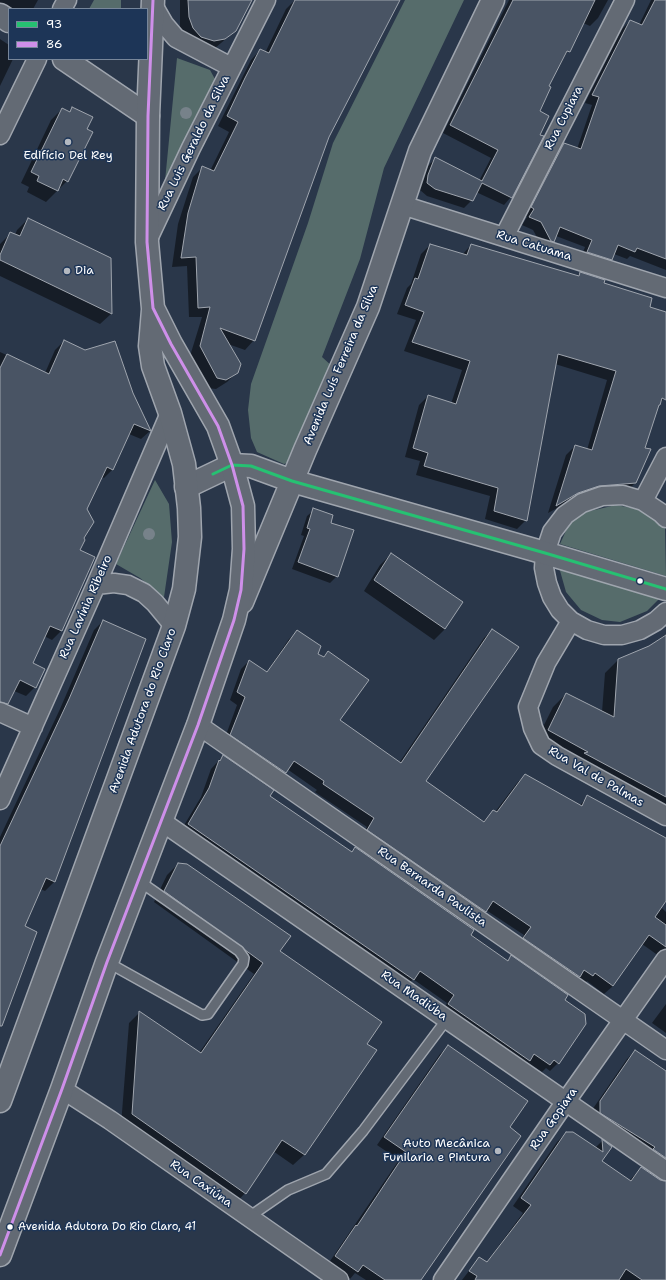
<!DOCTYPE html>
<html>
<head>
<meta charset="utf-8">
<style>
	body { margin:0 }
	#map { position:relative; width:666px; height:1280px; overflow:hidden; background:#2a374a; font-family:"Shantell Sans",sans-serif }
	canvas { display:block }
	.legend { position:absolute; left:8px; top:8px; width:140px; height:52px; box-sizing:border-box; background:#1d3557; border:1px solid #77869a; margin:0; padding:5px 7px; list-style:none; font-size:12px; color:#fff }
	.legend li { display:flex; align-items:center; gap:8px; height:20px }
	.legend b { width:20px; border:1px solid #77869a }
</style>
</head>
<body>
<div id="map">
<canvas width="666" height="1280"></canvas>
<ul class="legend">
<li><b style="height:5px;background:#26c172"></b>93</li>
<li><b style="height:5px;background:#ce8fe9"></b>86</li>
</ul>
</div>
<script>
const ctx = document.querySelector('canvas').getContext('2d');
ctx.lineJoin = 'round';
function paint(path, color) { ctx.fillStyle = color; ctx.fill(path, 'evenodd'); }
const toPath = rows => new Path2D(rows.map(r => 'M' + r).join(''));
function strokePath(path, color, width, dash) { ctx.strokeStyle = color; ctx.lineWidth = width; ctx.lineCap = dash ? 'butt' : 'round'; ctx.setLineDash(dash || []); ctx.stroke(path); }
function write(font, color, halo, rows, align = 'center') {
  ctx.font = font + ' "Shantell Sans",sans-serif'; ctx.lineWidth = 3; ctx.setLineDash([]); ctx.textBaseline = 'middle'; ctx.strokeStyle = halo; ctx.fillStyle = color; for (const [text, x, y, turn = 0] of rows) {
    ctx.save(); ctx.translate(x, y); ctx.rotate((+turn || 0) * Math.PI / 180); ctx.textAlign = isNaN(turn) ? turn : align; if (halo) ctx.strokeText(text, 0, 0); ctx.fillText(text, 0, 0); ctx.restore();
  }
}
paint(toPath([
	[94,0,121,0,121,9,89,9],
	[405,0,464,0,384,168,360,259,322,357,333,367,294,461,284,464,257,452,251,438,248,410,251,384,308,223,333,143],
	[177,58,210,70,216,81,165,181],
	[155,480,169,504,172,542,164,597,140,578,116,564],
	[616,505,642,510,665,528,666,576,560,544,569,524,586,512],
	[557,560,666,592,647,611,620,622,602,620,581,610,566,592]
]), '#566c6b');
paint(toPath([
	[0,0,38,0,33,9,9,9,0,14],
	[180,0,251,0,235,31,214,49,180,30],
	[295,0,399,0,328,137,254,340,245,350,228,344,237,372,227,382,216,389,207,388,190,356,202,317,189,317,187,266,172,267,178,224,193,177,203,167,210,171,229,132,218,126,251,60,260,50,265,53,286,9],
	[509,0,608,0,598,18,590,26,583,23,548,87,511,197,504,205,476,192,472,200,464,208,427,196,420,190,421,184,428,166,436,158,479,181,491,158,443,133],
	[651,0,666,0,666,270,630,256,627,259,614,254,612,260,604,267,580,260,585,247,556,236,554,241,546,249,543,248,533,230,522,225,527,217,524,215,556,152,564,144,577,149,592,105,585,103,622,29,630,21,639,25],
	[0,39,9,45,9,59,13,59,0,86],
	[62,109,69,112,72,109,67,181,46,202,27,192,29,187,21,183,51,120],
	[28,219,110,258,111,314,100,324,0,276,0,244,11,233,15,235,17,230],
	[430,245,462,255,471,245,577,276,580,273,649,308,666,313,666,396,657,407,635,483,626,492,569,502,548,513,566,455,575,446,587,450,607,380,555,364,526,520,517,529,485,519,490,496,416,475,420,461,405,457,419,405,428,396,451,404,462,370,404,351,416,320,397,314,407,288,411,284,421,254],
	[64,341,132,394,150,431,141,439,129,434,113,469,104,478,101,477,86,509,83,538,79,550,94,557,61,631,52,640,44,636,31,664,35,687,26,696,14,691,9,701,0,710,0,352,45,373,55,350],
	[314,510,330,524,337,576,330,583,292,569,304,536,301,535,307,516],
	[391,554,462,602,445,629,434,640,364,591,380,565],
	[103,621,144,639,54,882,45,891,40,889,23,927,35,932,0,1027,0,837,60,709,94,630],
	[492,630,425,781,483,822,493,811,495,812,517,783,525,775,580,805,588,797,666,840,666,899,661,907,666,912,666,961,642,944,613,986,604,994,587,981,584,984,516,947,524,935,486,910,477,920,360,838,367,827,315,792,317,790,287,769,277,781,223,743,237,705,230,700,241,669,249,661,266,673,289,639,298,631,316,655,322,658,328,652,338,720,399,763,484,638],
	[666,634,666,817,535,743,553,707,566,694,602,712,605,673,619,659,649,647],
	[223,756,269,796,351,853,356,848,507,961,512,957,563,1000,558,1063,550,1071,546,1068,542,1072,527,1062,521,1068,441,1012,447,1003,413,979,405,988,180,832,201,797,211,769],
	[178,864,366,1044,375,1051,304,1155,293,1165,273,1151,245,1193,235,1204,121,1125,129,1023,140,1012,199,1053,254,974,154,902,167,875],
	[666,1004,666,1033,652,1023],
	[448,1047,508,1128,419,1280,366,1280,355,1273,350,1279,328,1264,399,1160,377,1145,440,1054],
	[635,1051,666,1072,666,1173,592,1110,627,1059],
	[566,1133,595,1148,602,1141,611,1147,601,1161,629,1181,641,1168,666,1182,666,1280,462,1280,479,1258,486,1263,523,1213,513,1206,557,1142]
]), '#0007');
const building = toPath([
	[188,0,252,0,236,31,225,39,214,41,201,37,193,28,189,17,188,0],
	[295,0,400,0,329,137,255,341,220,328,241,364,238,373,226,380,217,378,200,346,210,307,198,308,196,257,181,258,188,213,202,166,214,171,238,122,227,116,245,78,260,49,269,53,295,0],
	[513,0,595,0,570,52,567,51,549,86,551,87,540,111,549,116,540,135,544,136,512,198,482,183,473,201,435,189,427,183,428,175,435,157,482,181,498,150,450,125,513,0],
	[655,0,666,0,666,259,637,248,635,252,618,245,612,260,587,252,592,240,560,227,554,242,551,241,541,222,529,217,534,209,531,207,564,143,581,149,599,97,592,95,630,20,642,25,655,0],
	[72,107,93,117,87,129,93,132,68,182,63,179,58,191,37,181,39,176,31,172,62,108,70,112,72,107],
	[28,218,111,258,112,314,0,260,0,255,10,232,20,236,28,218],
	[430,244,467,255,471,244,579,276,580,272,605,280,604,283,652,298,650,307,666,312,666,400,662,398,660,405,659,405,645,448,651,449,636,483,599,486,578,493,556,506,575,445,592,450,616,371,558,354,527,521,494,511,498,488,424,466,428,453,413,448,428,395,456,404,470,361,412,342,424,312,405,305,415,278,418,279,430,244],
	[64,340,85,350,115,341,133,393,151,431,134,424,113,470,107,467,87,509,94,522,84,538,85,540,80,550,95,557,62,631,50,626,33,663,45,669,36,688,20,680,8,704,0,702,0,368,7,354,49,374,64,340],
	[313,508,333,515,331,523,354,530,338,577,298,562,310,529,307,528,313,508],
	[391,553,463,602,445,629,374,580,391,553],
	[103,620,146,639,55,882,46,878,25,926,37,932,2,1026,0,1026,0,846,69,699,103,620],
	[492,629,519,647,426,781,484,822,493,810,497,812,525,774,582,806,587,795,666,838,666,901,655,917,666,925,666,947,649,935,613,986,595,973,593,976,584,970,580,977,523,938,531,927,493,901,486,912,367,830,374,818,323,784,324,781,294,761,286,773,230,735,245,697,237,692,249,660,267,672,297,630,321,646,318,654,324,657,328,651,369,680,340,720,401,763,492,629],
	[666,635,666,797,584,753,588,752,548,730,566,693,614,717,618,659,649,646,666,635],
	[223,755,274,790,270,796,352,852,355,847,474,930,471,935,508,961,511,955,568,995,565,1000,585,1014,586,1024,559,1064,554,1060,550,1065,534,1054,530,1061,448,1004,454,995,420,971,414,980,188,824,209,788,219,760,220,761,223,755],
	[178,863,187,864,291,936,280,951,382,1022,367,1044,377,1050,305,1155,282,1140,246,1194,132,1114,139,1011,201,1053,263,963,164,891,178,863],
	[448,1045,528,1101,510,1127,521,1136,421,1280,385,1280,363,1265,358,1272,335,1256,356,1225,357,1226,406,1152,384,1137,448,1045],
	[635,1050,666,1071,666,1158,653,1149,655,1147,600,1113,600,1101,635,1050],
	[566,1132,573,1132,603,1152,602,1139,612,1147,602,1161,631,1181,641,1167,660,1180,666,1181,666,1280,642,1280,626,1269,619,1280,475,1280,477,1276,469,1271,479,1257,487,1262,531,1205,521,1198,566,1132]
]);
paint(building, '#495464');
strokePath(building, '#9fa5ae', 1);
const service = toPath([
	[107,962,202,1015,208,1014,243,964,244,958,239,951,139,881],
	[249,1217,288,1190,326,1174,363,1131,447,1019]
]);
const minor = toPath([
	[153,5,164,24,176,38,231,67],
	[62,9,67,0],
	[0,135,37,59],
	[402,205,666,288],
	[504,237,625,0],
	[148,239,191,148,266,0],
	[643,501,666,457],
	[666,518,661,513,643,501,623,495,602,496,582,503,565,515,552,532,545,553,544,568,547,583,552,597,560,610,571,621,587,630,604,635,622,635,640,630,656,621,666,612],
	[96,585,114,583,128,585,144,593,155,603,174,626],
	[571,621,546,663,528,707,533,728,541,745,557,756,666,816],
	[0,712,33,727],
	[198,725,666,1050],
	[0,800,96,585,170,413],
	[161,821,666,1171],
	[62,1089,110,1120,339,1280],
	[443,1280,566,1101,666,959]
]);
const tertiary = toPath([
	[0,15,9,21],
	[64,59,148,116],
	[186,487,232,465,251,466,292,481,545,553,666,589],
	[242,602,305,450,368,307,420,151,493,0]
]);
const secondary = toPath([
	[0,1101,174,626,184,589,190,537,189,508,184,464,170,413,153,366,150,346,153,310],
	[0,1255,62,1089,107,962,198,725,234,620,241,590,244,549,243,506,232,465,218,426,171,344,153,308,147,242,148,116,153,0]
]);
strokePath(service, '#9fa5ae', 12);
strokePath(minor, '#9fa5ae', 21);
strokePath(tertiary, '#9fa5ae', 25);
strokePath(secondary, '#9fa5ae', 25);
strokePath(service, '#636a74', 9);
strokePath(minor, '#636a74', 18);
strokePath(tertiary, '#636a74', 22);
strokePath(secondary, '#636a74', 22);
strokePath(toPath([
	[213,474,232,465,251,466,292,481,545,553,666,589]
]), '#26c172', 3);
strokePath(toPath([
	[0,1255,62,1089,107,962,198,725,234,620,241,590,244,549,243,506,232,465,218,426,171,344,153,308,147,242,148,116,153,0]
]), '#ce8fe9', 3);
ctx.fillStyle = '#77828a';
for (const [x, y] of [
	[186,113],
	[149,534]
]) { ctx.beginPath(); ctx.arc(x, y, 6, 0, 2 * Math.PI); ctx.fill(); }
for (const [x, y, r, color] of [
	[68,142,4,"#b4b9c0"],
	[67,271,4,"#b4b9c0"],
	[640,581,3.5,"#fff"],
	[498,1151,4,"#b4b9c0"],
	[10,1227,3.5,"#fff"]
]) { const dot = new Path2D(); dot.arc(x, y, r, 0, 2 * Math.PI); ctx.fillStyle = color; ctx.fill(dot); strokePath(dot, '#1d3557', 1.5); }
write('11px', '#fff', '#1d3557', [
	["Avenida Adutora Do Rio Claro, 41",18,1227]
], 'left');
write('12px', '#fff', '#1d3557', [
	["Rua Cupiara",564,118,-63],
	["Rua Luis Geraldo da Silva",194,143,-64],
	["Rua Catuama",534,246,17],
	["Avenida Luís Ferreira da Silva",341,365,-67],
	["Rua Lavínia Ribeiro",86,607,-66],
	["Avenida Adutora do Rio Claro",143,711,-70],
	["Rua Val de Palmas",596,777,30],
	["Rua Bernarda Paulista",432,887,35],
	["Rua Madiúba",414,996,35],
	["Rua Gopiara",554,1119,-55],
	["Rua Caxiúna",201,1184,35]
]);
write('12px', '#fff', '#1d3557', [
	["Edifício Del Rey",68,156],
	["Dia",75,271,"left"],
	["Auto Mecânica",490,1144,"right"],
	["Funilaria e Pintura",490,1158,"right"]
]);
</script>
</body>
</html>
